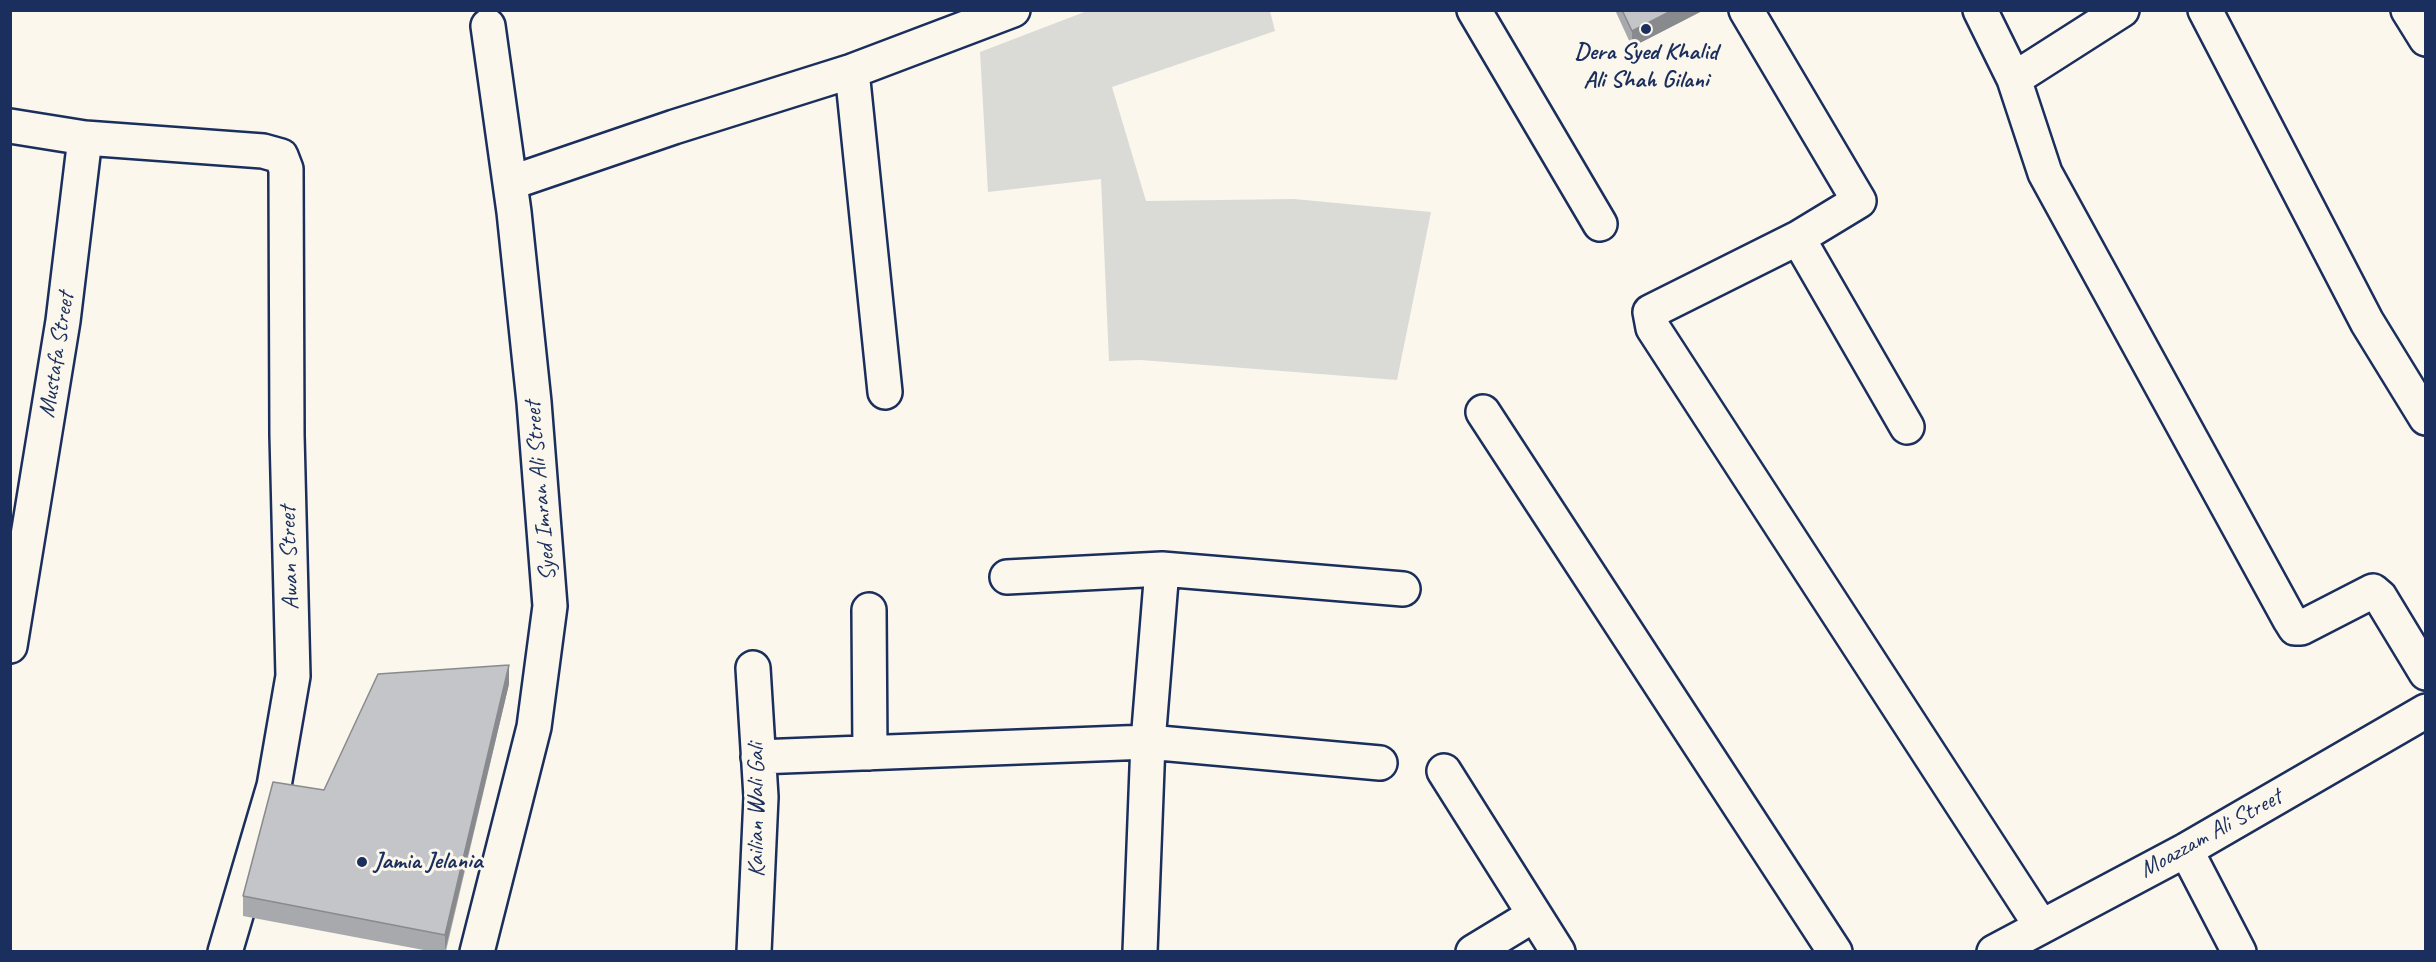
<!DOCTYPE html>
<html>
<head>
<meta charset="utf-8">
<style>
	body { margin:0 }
	#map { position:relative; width:2436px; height:962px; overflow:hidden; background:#fbf7ec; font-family:Caveat,sans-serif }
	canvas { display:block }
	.frame { position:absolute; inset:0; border:12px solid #1b2f5e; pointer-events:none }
</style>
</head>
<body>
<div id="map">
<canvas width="2436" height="962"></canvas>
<div class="frame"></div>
</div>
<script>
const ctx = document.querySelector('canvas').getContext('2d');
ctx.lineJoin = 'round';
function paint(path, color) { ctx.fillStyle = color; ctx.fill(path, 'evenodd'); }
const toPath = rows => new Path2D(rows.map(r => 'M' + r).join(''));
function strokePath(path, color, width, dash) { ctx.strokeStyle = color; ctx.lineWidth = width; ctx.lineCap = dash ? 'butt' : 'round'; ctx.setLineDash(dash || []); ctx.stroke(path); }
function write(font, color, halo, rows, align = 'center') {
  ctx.font = font + ' Caveat,sans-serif'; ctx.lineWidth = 6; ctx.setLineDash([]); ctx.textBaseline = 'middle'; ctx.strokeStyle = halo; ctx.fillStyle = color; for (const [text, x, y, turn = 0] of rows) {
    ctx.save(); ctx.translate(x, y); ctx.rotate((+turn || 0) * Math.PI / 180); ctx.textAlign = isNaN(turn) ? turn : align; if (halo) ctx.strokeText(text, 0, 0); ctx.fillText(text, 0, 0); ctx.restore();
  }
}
paint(toPath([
	[1087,11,1270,11,1275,31,1112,87,1146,201,1294,199,1431,212,1397,380,1141,360,1109,361,1101,179,988,192,980,52]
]), '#dadad7');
const minor = toPath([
	[1474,10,1600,224],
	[1746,10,1859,201,1798,238],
	[1980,10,2014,79,2045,173,2290,620,2295,628,2301,628,2373,591,2380,597,2426,673],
	[2205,10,2367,322,2426,418],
	[2408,10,2426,39],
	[852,71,885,392],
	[2014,79,2122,10],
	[10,126,85,138,63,321,10,646],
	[85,138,263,151,281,156,286,169,287,435,293,676,274,786,225,952],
	[510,183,674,127,852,71,1013,10],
	[1483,412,1835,952],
	[1907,427,1798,238,1650,312,1653,328,2041,926],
	[1007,577,1162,569],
	[869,610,870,753],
	[753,668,761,797,754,952],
	[758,757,1148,742,1380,763],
	[1444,771,1558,952],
	[2186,850,2239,952],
	[477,952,534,727,550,606,534,402,514,212,488,26],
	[1140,952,1148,742,1162,569,1403,589],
	[1473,952,1534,915],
	[1994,952,2186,850,2426,711]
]);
strokePath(minor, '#1b2f5e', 38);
strokePath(minor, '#fbf7ec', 33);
paint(toPath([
	[1615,10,1704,10,1632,47],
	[509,684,446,951,429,951,243,916,243,896,324,790]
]), '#a8a9ad');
paint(toPath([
	[1673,10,1704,10,1632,47,1632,31],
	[509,665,509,684,445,951,445,935]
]), '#888a8d');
const building = toPath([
	[1622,10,1673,10,1632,31,1622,10],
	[509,665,445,935,243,896,273,782,324,790,378,674,509,665]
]);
paint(building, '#c3c5c9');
strokePath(building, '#888a8d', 1.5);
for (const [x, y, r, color] of [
	[1646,29,6,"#1b2f5e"],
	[362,862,6,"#1b2f5e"]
]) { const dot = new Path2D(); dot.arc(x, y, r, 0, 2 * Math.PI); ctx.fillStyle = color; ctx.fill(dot); strokePath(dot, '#fbf7ec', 2); }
write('bold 24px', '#1b2f5e', '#fbf7ec', [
	["Dera Syed Khalid",1646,53],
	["Ali Shah Gilani",1646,81],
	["Jamia Jelania",374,862,"left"]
]);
write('24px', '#1b2f5e', '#fbf7ec', [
	["Mustafa Street",57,355,-81],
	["Syed Imran Ali Street",541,491,-95],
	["Awan Street",290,558,-92],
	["Kailian Wali Gali",757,810,-90],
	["Moazzam Ali Street",2211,834,-29]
]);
</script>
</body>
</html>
